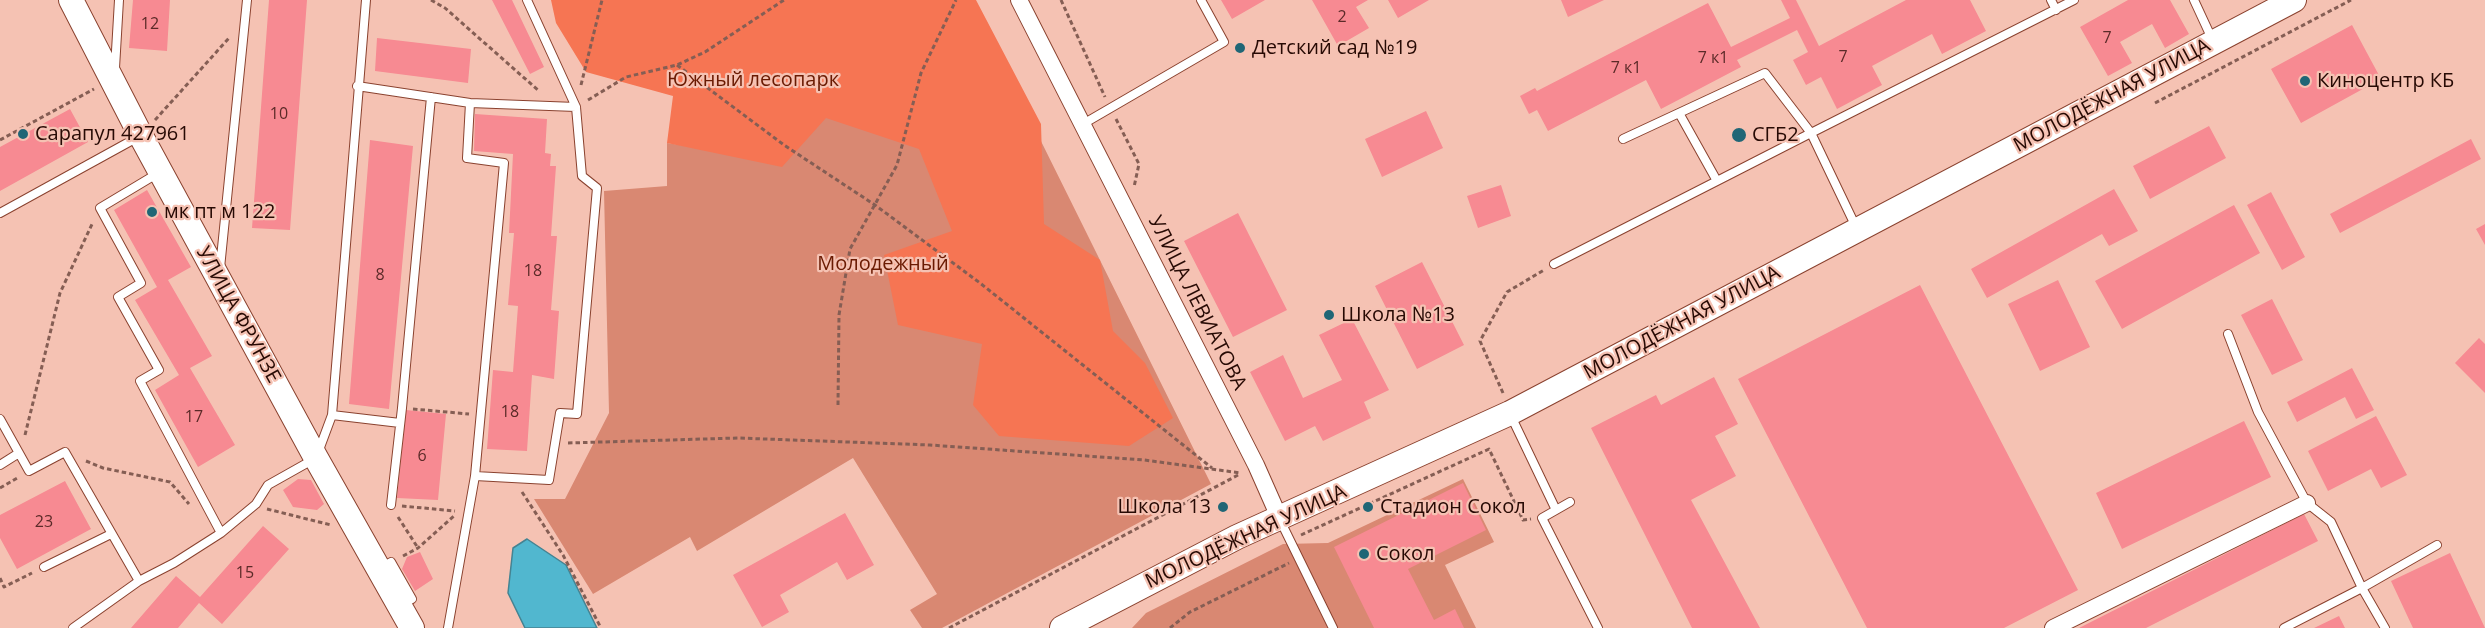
<!DOCTYPE html>
<html>
<head>
<meta charset="utf-8">
<style>
	body { margin:0 }
	canvas { display:block; background:#f5c2b3 }
</style>
</head>
<body>
<canvas width="2485" height="628"></canvas>
<script>
const ctx = document.querySelector('canvas').getContext('2d');
ctx.lineJoin = 'round';
function paint(path, color) { ctx.fillStyle = color; ctx.fill(path, 'evenodd'); }
const toPath = rows => new Path2D(rows.map(r => 'M' + r).join(''));
function strokePath(path, color, width, dash) { ctx.strokeStyle = color; ctx.lineWidth = width; ctx.lineCap = dash ? 'butt' : 'round'; ctx.setLineDash(dash || []); ctx.stroke(path); }
function write(font, color, halo, rows, align = 'center') {
  ctx.font = font + ' "Open Sans",sans-serif'; ctx.lineWidth = 4.5; ctx.setLineDash([]); ctx.textBaseline = 'middle'; ctx.strokeStyle = halo; ctx.fillStyle = color; for (const [text, x, y, turn = 0] of rows) {
    ctx.save(); ctx.translate(x, y); ctx.rotate((+turn || 0) * Math.PI / 180); ctx.textAlign = isNaN(turn) ? turn : align; if (halo) ctx.strokeText(text, 0, 0); ctx.fillText(text, 0, 0); ctx.restore();
  }
}
paint(toPath([
	[593,0,971,0,1211,484,942,628,922,628,910,610,937,594,853,458,697,551,690,537,593,594,534,499,565,499,609,413,604,191,667,186,667,143,686,146,685,94],
	[1463,479,1494,542,1445,565,1476,628,1132,628,1146,613,1283,544,1328,543]
]), '#d98872');
paint(toPath([
	[551,0,976,0,1041,124,1044,224,1100,260,1113,331,1145,363,1173,418,1129,446,999,436,973,405,982,344,898,325,884,255,952,231,919,149,826,118,782,167,667,143,673,96,586,72,556,23]
]), '#f67553');
const water = toPath([
	[527,539,566,565,597,628,525,628,508,593,513,548,527,539]
]);
paint(water, '#51b7cf');
strokePath(water, '#448392', 1.5);
paint(toPath([
	[133,0,170,0,167,51,129,48],
	[269,0,307,0,290,230,252,228],
	[492,0,512,0,544,67,530,74],
	[1221,0,1265,0,1232,19],
	[1312,0,1368,0,1356,7,1369,28,1338,46],
	[1388,0,1429,0,1398,18],
	[1561,0,1604,0,1568,17],
	[1781,0,1796,0,1819,46,1906,0,1970,0,1986,31,1942,54,1932,34,1872,66,1882,85,1837,109,1821,77,1806,85,1793,60,1808,52,1797,30,1737,60,1741,67,1661,109,1646,80,1548,131,1537,110,1529,114,1520,96,1535,88,1537,91,1708,3,1731,47,1790,18],
	[2128,0,2170,0,2189,34,2165,48,2152,24,2120,42,2132,63,2108,76,2080,27],
	[2352,25,2381,79,2301,123,2271,69],
	[377,38,471,49,468,83,375,71],
	[70,109,88,142,0,191,0,147],
	[1426,111,1443,148,1382,177,1365,139],
	[475,114,547,119,545,153,551,154,550,166,556,166,551,236,557,236,551,310,559,311,554,379,532,375,527,451,487,449,493,370,513,372,518,306,508,305,514,233,509,233,513,154,474,151],
	[2209,126,2226,158,2150,199,2133,166],
	[2471,139,2481,159,2340,233,2330,214],
	[370,140,413,146,389,409,349,404],
	[1501,185,1511,216,1478,228,1467,196],
	[2114,189,2138,231,2109,246,2102,234,1987,298,1971,269],
	[147,190,191,267,168,280,212,356,190,368,235,445,198,467,155,390,179,375,135,300,157,287,114,210],
	[2271,192,2305,257,2282,270,2247,205],
	[2234,205,2260,253,2122,329,2095,281],
	[1238,213,1287,310,1233,337,1184,241],
	[2485,224,2485,245,2476,229],
	[1422,262,1464,345,1417,369,1375,286],
	[2058,280,2090,347,2040,371,2008,304],
	[1920,285,2078,590,2004,628,1867,628,1738,379],
	[2272,299,2303,360,2272,375,2241,315],
	[1352,319,1389,390,1364,402,1371,418,1323,441,1315,426,1285,441,1250,372,1283,355,1303,398,1342,380,1319,335],
	[2479,338,2485,344,2485,393,2455,363],
	[2352,368,2374,410,2356,419,2345,397,2297,422,2287,402],
	[1714,377,1738,424,1715,436,1736,476,1691,500,1760,628,1692,628,1591,428,1656,395,1661,405],
	[406,410,446,414,438,500,397,498],
	[2376,416,2407,475,2381,488,2371,469,2328,491,2308,451],
	[2244,421,2271,477,2122,549,2096,493],
	[298,479,311,480,324,504,317,510,293,507,283,490],
	[65,481,91,529,17,569,0,538,0,515],
	[1463,483,1486,530,1408,569,1434,620,1455,609,1464,628,1374,628,1334,547],
	[845,513,874,565,847,580,837,562,780,595,789,612,762,627,733,575],
	[2304,514,2318,541,2146,628,2079,628],
	[263,526,289,549,222,624,199,603,178,628,131,628,176,576,200,597],
	[420,552,433,579,415,591,402,569,407,557],
	[2450,553,2485,628,2413,628,2391,581],
	[2339,616,2345,628,2314,628]
]), '#f78a92');
const lane = toPath([
	[527,0,576,107],
	[2051,0,2056,10],
	[2194,0,2213,41],
	[115,68,119,0],
	[357,86,470,103,576,107,582,176,597,188,577,414,560,413,549,480,475,476,448,628],
	[470,103,467,158,504,163,475,476],
	[1083,124,1224,42,1201,0],
	[1623,139,1765,73,1811,133,2074,0],
	[160,172,100,208,141,283,118,297,159,370,140,381,221,533],
	[1717,181,1811,133,1856,227],
	[0,213,140,136],
	[1554,264,1717,181,1679,113],
	[220,268,247,0],
	[2228,334,2258,412,2307,503,2331,522,2362,588,2385,628],
	[332,415,400,423],
	[1511,416,1556,510],
	[0,419,29,471,65,452,139,581],
	[0,465,19,453],
	[1570,502,1542,518,1598,628],
	[391,505,402,408,431,97],
	[1280,520,1333,628],
	[44,567,111,534],
	[382,567,391,562,412,599,401,605],
	[73,628,139,581,174,563,221,533,256,504,268,485,316,458,332,415,366,0],
	[2284,628,2362,588,2437,545]
]);
const street = toPath([
	[1019,0,1256,465,1279,517],
	[2053,628,2307,503]
]);
const secondary = toPath([
	[71,0,141,136,316,458,412,628],
	[1062,628,1237,537,1510,413,2294,0]
]);
strokePath(lane, '#8a422f', 10);
strokePath(street, '#8a422f', 18);
strokePath(secondary, '#8a422f', 26);
strokePath(toPath([
	[431,0,445,8,539,91],
	[1061,0,1105,97],
	[677,65,784,145,875,205,980,283,1212,468],
	[581,85,602,0],
	[588,100,626,77,677,65,705,52,784,0],
	[2155,103,2351,0],
	[1116,119,1139,164,1134,187],
	[155,120,229,38],
	[0,140,94,89],
	[1503,393,1480,341,1507,292,1544,270],
	[838,405,839,315,850,249,897,165,921,73,956,0],
	[413,409,469,414],
	[25,435,60,293,93,222],
	[568,443,738,438,930,445,1144,460,1241,473],
	[86,461,103,468,170,482,189,504],
	[0,488,19,477],
	[522,492,563,555,601,628],
	[402,506,455,511],
	[267,509,331,525],
	[398,517,418,548],
	[1301,535,1489,449,1523,520,1531,519],
	[403,556,418,548,454,516],
	[0,578,4,587,32,573],
	[949,628,1240,474],
	[1170,628,1190,612,1289,563]
]), '#855e54', 3, [4.5, 3]);
strokePath(lane, '#fff', 8);
strokePath(street, '#fff', 16);
strokePath(secondary, '#fff', 24);
for (const [x, y, r, color] of [
	[1240,48,6,"#206676"],
	[2305,81,6,"#206676"],
	[23,134,6,"#206676"],
	[1739,135,8,"#206676"],
	[152,212,6,"#206676"],
	[1329,315,6,"#206676"],
	[1223,507,6,"#206676"],
	[1368,507,6,"#206676"],
	[1364,554,6,"#206676"]
]) { const dot = new Path2D(); dot.arc(x, y, r, 0, 2 * Math.PI); ctx.fillStyle = color; ctx.fill(dot); strokePath(dot, '#f5c2b3', 2); }
write('16px', '#5b2a28', null, [
	["2",1342,17],
	["12",150,24],
	["7",2107,38],
	["7",1843,57],
	["7 к1",1713,58],
	["7 к1",1626,68],
	["10",279,114],
	["18",533,271],
	["8",380,275],
	["18",510,412],
	["17",194,417],
	["6",422,456],
	["23",44,522],
	["15",245,573]
]);
write('20px', '#270a04', '#f5c2b3', [
	["Детский сад №19",1252,48],
	["Киноцентр КБ",2317,81],
	["Сарапул 427961",35,134],
	["СГБ2",1752,135],
	["мк пт м 122",164,212],
	["Школа №13",1341,315],
	["Школа 13",1211,507,"right"],
	["Стадион Сокол",1380,507],
	["Сокол",1376,554]
], 'left');
write('20px', '#6a1a02', '#f5c2b3', [
	["Южный лесопарк",753,80],
	["Молодежный",883,264]
]);
write('20px', '#270a04', '#f5c2b3', [
	["МОЛОДЁЖНАЯ УЛИЦА",2112,96,-28],
	["УЛИЦА ЛЕВИАТОВА",1197,303,63],
	["УЛИЦА ФРУНЗЕ",238,315,61],
	["МОЛОДЁЖНАЯ УЛИЦА",1682,323,-28],
	["МОЛОДЁЖНАЯ УЛИЦА",1246,537,-25]
]);
</script>
</body>
</html>
